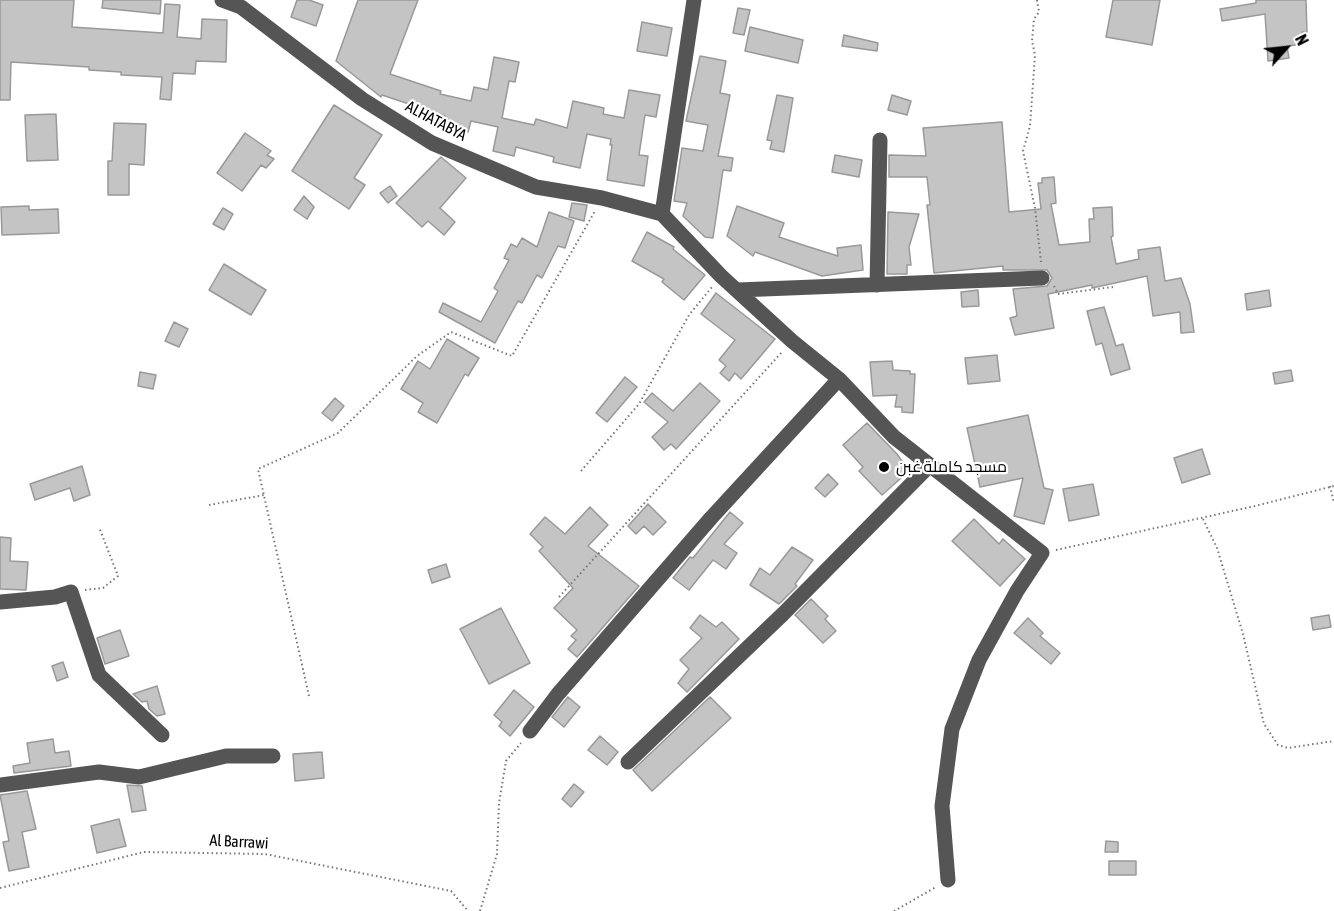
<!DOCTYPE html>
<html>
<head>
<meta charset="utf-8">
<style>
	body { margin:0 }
	#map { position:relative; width:1334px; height:911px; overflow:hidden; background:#fff; font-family:"Asap Condensed",sans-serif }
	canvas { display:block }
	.north { position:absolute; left:1256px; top:18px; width:60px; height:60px; -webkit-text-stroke:4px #fff; paint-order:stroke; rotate:63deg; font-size:16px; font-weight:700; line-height:24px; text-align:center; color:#000 }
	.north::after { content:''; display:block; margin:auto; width:21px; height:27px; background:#000; clip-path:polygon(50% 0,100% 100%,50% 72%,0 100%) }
</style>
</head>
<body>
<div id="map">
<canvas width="1334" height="911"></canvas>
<div class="north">N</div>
</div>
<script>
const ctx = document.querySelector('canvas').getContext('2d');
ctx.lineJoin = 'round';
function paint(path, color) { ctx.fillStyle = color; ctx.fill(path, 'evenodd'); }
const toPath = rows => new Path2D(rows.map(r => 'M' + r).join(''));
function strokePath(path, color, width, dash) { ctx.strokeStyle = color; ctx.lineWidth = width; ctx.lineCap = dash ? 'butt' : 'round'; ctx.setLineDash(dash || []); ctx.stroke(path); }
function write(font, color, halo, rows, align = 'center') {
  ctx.font = font + ' "Asap Condensed",Cairo,sans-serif'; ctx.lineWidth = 4.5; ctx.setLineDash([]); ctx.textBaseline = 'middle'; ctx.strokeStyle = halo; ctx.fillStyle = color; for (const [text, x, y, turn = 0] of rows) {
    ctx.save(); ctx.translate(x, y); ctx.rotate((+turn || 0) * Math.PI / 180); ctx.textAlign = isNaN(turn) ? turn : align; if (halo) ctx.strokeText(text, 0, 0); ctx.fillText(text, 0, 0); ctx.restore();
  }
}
const building = toPath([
	[0,0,74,0,72,27,163,33,165,4,180,5,177,37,201,39,202,19,227,20,226,62,196,61,195,74,173,73,171,100,160,99,162,77,121,75,121,72,89,70,89,67,11,62,10,100,0,100,0,0],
	[103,0,161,0,160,14,102,8,103,0],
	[297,0,309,0,323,5,316,26,291,17,297,0],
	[358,0,418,0,390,74,441,91,440,94,471,101,474,87,488,90,494,57,519,62,515,82,509,81,502,118,534,125,536,119,567,128,573,101,604,108,603,114,624,118,629,90,660,95,656,117,645,115,639,155,648,156,644,186,607,180,612,145,610,145,611,139,587,134,580,168,553,162,554,157,516,147,514,156,493,151,498,127,471,121,468,132,443,126,445,116,382,95,381,97,336,61,358,0],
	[1113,0,1160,0,1152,45,1106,37,1113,0],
	[1256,0,1306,0,1307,32,1302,32,1304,44,1287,46,1289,58,1268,61,1265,14,1222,21,1220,9,1256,3,1256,0],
	[738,8,750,10,744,35,733,33,738,8],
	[642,22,672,28,667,56,637,51,642,22],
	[750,27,803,40,798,63,745,51,750,27],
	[844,35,878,43,877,51,842,46,844,35],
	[700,56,726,61,720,93,730,95,718,156,733,158,731,171,723,170,713,238,705,237,683,216,687,203,674,201,682,148,703,151,708,125,686,121,700,56],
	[777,95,793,98,784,152,770,149,772,141,767,140,777,95],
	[892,95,911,101,907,115,888,110,892,95],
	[334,105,382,135,354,178,365,185,349,209,292,171,334,105],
	[56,114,58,160,27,161,25,115,56,114],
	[1002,122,1009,212,1041,209,1038,183,1042,183,1042,178,1054,177,1056,203,1051,204,1059,245,1090,242,1089,219,1094,219,1093,208,1112,207,1113,236,1111,237,1116,264,1139,259,1138,250,1160,247,1165,281,1181,278,1190,304,1194,332,1181,333,1180,312,1153,316,1147,276,1092,288,1092,285,1048,294,1054,328,1015,335,1010,318,1017,316,1013,289,1047,286,1052,278,1047,270,1003,270,1003,266,934,273,927,205,930,205,927,177,889,177,889,155,926,156,923,128,1002,122],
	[114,123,146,124,144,165,129,164,129,195,108,195,108,161,112,161,114,123],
	[245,133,271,151,267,155,274,159,266,168,261,165,242,191,217,173,245,133],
	[835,155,862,160,859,177,832,172,835,155],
	[441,157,466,178,440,208,455,222,444,235,428,221,422,227,396,203,441,157],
	[390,186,397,196,388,203,380,193,390,186],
	[304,196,314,207,307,219,294,210,304,196],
	[572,203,587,205,584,221,569,217,572,203],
	[29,206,29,210,58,209,59,233,2,235,1,207,29,206],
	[737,206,784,223,779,237,806,246,838,256,837,248,861,245,863,270,822,276,755,252,753,256,727,236,737,206],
	[223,208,233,214,224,230,213,224,223,208],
	[549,212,574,221,565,248,558,246,542,278,537,275,522,303,518,301,495,343,439,312,443,303,481,322,498,291,494,288,509,260,504,258,511,244,517,247,522,238,537,247,549,212],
	[888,212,919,214,909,247,911,265,907,265,907,274,887,274,888,212],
	[647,232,674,247,673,249,705,275,684,300,662,282,664,279,632,261,647,232],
	[224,264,266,290,251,315,209,290,224,264],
	[978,290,979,306,962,307,961,292,978,290],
	[1269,290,1271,306,1247,310,1245,294,1269,290],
	[716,293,775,339,741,379,735,373,729,381,720,373,726,366,719,360,735,340,701,314,716,293],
	[1104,307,1116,346,1123,344,1130,369,1111,375,1102,343,1096,345,1087,311,1104,307],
	[174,322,188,329,179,347,165,341,174,322],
	[447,339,479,358,468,376,465,374,437,423,418,412,423,403,401,389,418,361,430,369,447,339],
	[997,355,1000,381,968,384,965,358,997,355],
	[892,361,893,370,910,371,910,374,915,374,913,413,902,412,902,407,895,407,897,395,873,396,870,362,892,361],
	[1291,370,1293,381,1275,384,1273,373,1291,370],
	[140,372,156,375,153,389,138,386,140,372],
	[625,377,637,387,607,422,596,413,625,377],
	[700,383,720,401,676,449,671,444,664,450,652,437,668,422,644,402,652,393,673,411,700,383],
	[335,398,344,406,332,421,322,413,335,398],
	[1028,415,1044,488,1053,490,1044,524,1014,516,1023,478,980,487,967,428,1028,415],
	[867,423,897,454,909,471,882,495,859,471,863,467,843,445,867,423],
	[1202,449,1210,474,1182,483,1174,458,1202,449],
	[82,466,90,495,74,501,70,488,35,500,30,484,82,466],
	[828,474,838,484,825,497,815,488,828,474],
	[1093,484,1099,515,1069,521,1063,489,1093,484],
	[648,504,666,522,653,535,644,526,636,534,628,526,648,504],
	[590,507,608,525,588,546,639,586,577,657,568,649,576,640,571,636,577,630,554,608,573,588,539,551,543,547,530,534,545,517,565,534,590,507],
	[730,512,743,523,724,544,737,553,726,569,713,560,689,590,673,578,690,557,693,558,730,512],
	[974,519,999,544,1003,539,1025,559,1000,586,952,541,974,519],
	[0,537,11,538,10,561,28,562,26,590,0,589,0,537],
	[792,547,813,560,795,584,797,586,779,604,750,585,760,568,770,575,792,547],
	[446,564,450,577,432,583,428,570,446,564],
	[811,599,828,616,825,619,836,631,823,643,795,615,811,599],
	[501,608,530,663,489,684,460,629,501,608],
	[700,615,716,627,722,622,739,639,687,692,678,683,689,669,680,660,702,638,690,628,700,615],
	[1329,615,1331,627,1313,630,1311,618,1329,615],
	[1028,618,1043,633,1040,636,1060,653,1051,664,1014,633,1028,618],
	[120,630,129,656,105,664,97,638,120,630],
	[63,662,68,677,57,681,52,666,63,662],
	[157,686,165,714,157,716,149,709,147,701,142,702,133,694,157,686],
	[514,690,534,707,510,736,499,726,502,722,494,715,514,690],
	[568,697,580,707,564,727,552,717,568,697],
	[710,697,731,718,652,791,633,770,710,697],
	[600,736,618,752,607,765,588,750,600,736],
	[53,739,55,753,69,751,71,766,14,773,13,766,30,763,27,743,53,739],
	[322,752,324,778,295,781,293,754,322,752],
	[574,784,584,792,571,807,562,799,574,784],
	[127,785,142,786,146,810,132,812,127,785],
	[27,791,36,829,22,832,29,867,9,871,3,842,9,841,0,795,27,791],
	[119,819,126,846,97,853,91,826,119,819],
	[1106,841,1118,842,1118,852,1105,852,1106,841],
	[1109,861,1136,861,1136,875,1109,875,1109,861]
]);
paint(building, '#c4c4c4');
strokePath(building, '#999', 1.5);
strokePath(toPath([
	[1037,0,1039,12,1034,19,1032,41,1035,55,1030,126,1023,151,1035,208,1041,262],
	[1054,286,1058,294,1113,287],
	[581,471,639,404,689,315,712,287],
	[1330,486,1334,503],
	[209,505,264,495],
	[1203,519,1217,548,1243,634,1264,724,1278,745,1288,748,1334,741],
	[1056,550,1255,506,1334,486],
	[85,590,103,588,118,576,99,527],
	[559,597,782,352],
	[309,696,258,469,338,433,417,356,451,332,512,356,595,211],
	[0,888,144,852,265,854,451,891,468,911],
	[480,911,497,854,499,803,506,761,521,743],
	[894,911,936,887]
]), '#777', 2, [1.5, 3]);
strokePath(toPath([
	[222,0,241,7,362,99,432,143,536,187,602,198,662,214],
	[662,214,721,276,792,341,839,379,894,437,1042,553,1017,591,979,660,952,729,942,806,948,880],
	[662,214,694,0],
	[877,285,880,140],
	[738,290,1042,278],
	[0,602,55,597,71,592,99,675,162,735],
	[530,731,558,694,711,518,839,379],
	[628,762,783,614,930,465],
	[0,785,99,772,139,777,226,756,273,756]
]), '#555', 15);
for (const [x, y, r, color] of [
	[884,467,6,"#000"]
]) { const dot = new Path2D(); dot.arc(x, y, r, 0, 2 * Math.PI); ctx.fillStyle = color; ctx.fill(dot); strokePath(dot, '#fff', 2); }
write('16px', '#000', '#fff', [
	["ALHATABYA",436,121,28],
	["Al Barrawi",239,842,3]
]);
write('16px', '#000', '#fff', [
	["مسجد كاملة غبن",896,467]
], 'left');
</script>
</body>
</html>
